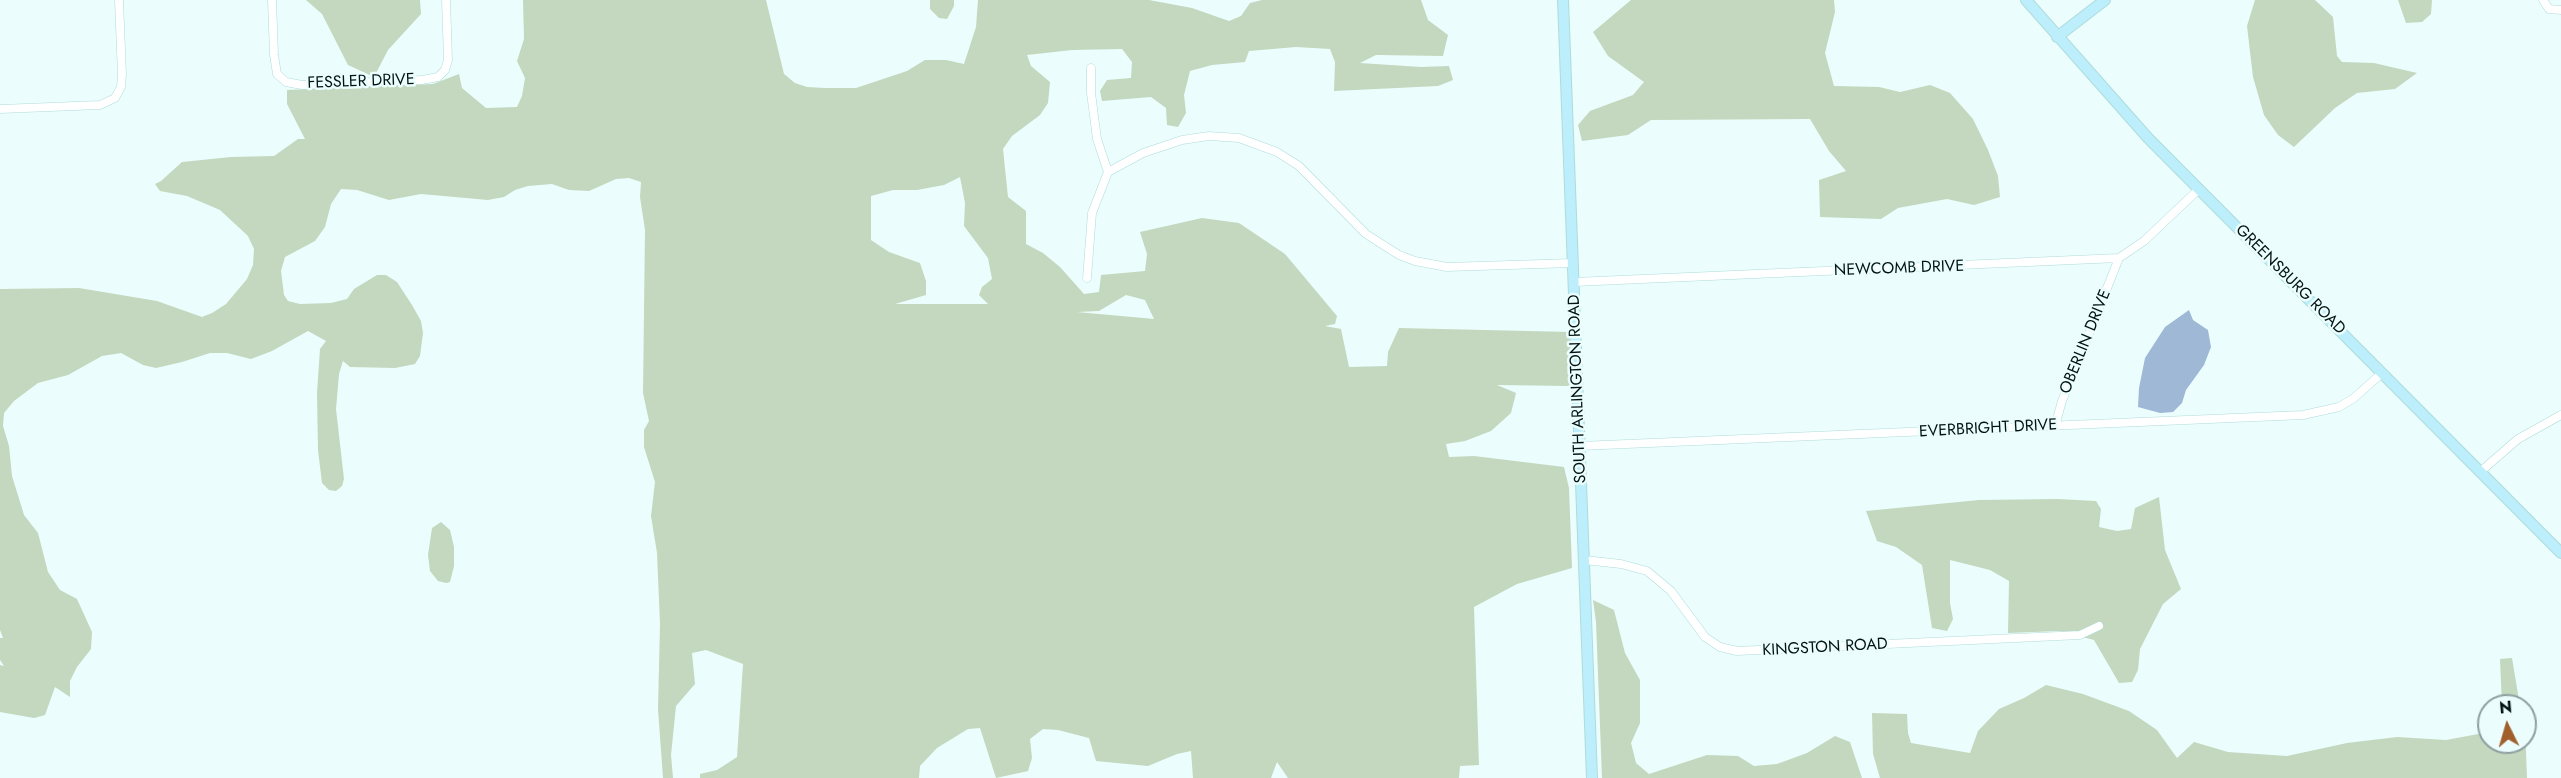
<!DOCTYPE html>
<html>
<head>
<meta charset="utf-8">
<style>
	body { margin:0 }
	#map { position:relative; width:2561px; height:778px; overflow:hidden; background:#ebfefd; font-family:Jost,sans-serif }
	canvas { display:block }
	.north { position:absolute; left:2477px; top:694px; width:60px; height:60px; box-sizing:border-box; background:#ebfefd; border:2px solid #8ea09f; border-radius:50%; rotate:355deg; font-size:16px; font-weight:700; line-height:24px; text-align:center; color:#031313 }
	.north::after { content:''; display:block; margin:auto; width:21px; height:27px; background:#a15f2c; clip-path:polygon(50% 0,100% 100%,50% 72%,0 100%) }
</style>
</head>
<body>
<div id="map">
<canvas width="2561" height="778"></canvas>
<div class="north">N</div>
</div>
<script>
const ctx = document.querySelector('canvas').getContext('2d');
ctx.lineJoin = 'round';
function paint(path, color) { ctx.fillStyle = color; ctx.fill(path, 'evenodd'); }
const toPath = rows => new Path2D(rows.map(r => 'M' + r).join(''));
function strokePath(path, color, width, dash) { ctx.strokeStyle = color; ctx.lineWidth = width; ctx.lineCap = dash ? 'butt' : 'round'; ctx.setLineDash(dash || []); ctx.stroke(path); }
function write(font, color, halo, rows, align = 'center') {
  ctx.font = font + ' Jost,sans-serif'; ctx.lineWidth = 5; ctx.setLineDash([]); ctx.textBaseline = 'middle'; ctx.strokeStyle = halo; ctx.fillStyle = color; for (const [text, x, y, turn = 0] of rows) {
    ctx.save(); ctx.translate(x, y); ctx.rotate((+turn || 0) * Math.PI / 180); ctx.textAlign = isNaN(turn) ? turn : align; if (halo) ctx.strokeText(text, 0, 0); ctx.fillText(text, 0, 0); ctx.restore();
  }
}
paint(toPath([
	[306,0,420,0,421,14,388,50,374,77,348,65,322,14],
	[523,0,766,0,784,74,795,83,807,87,825,88,856,88,907,71,925,60,946,60,964,64,976,27,978,0,1149,0,1192,8,1229,21,1241,16,1250,3,1262,0,1421,0,1428,20,1448,35,1443,56,1376,55,1360,63,1421,67,1449,66,1453,80,1438,86,1334,91,1335,62,1330,49,1296,47,1249,51,1245,62,1212,65,1190,71,1184,95,1186,113,1178,127,1167,125,1166,108,1151,97,1102,101,1100,91,1107,80,1131,78,1132,62,1122,49,1072,50,1027,55,1031,66,1050,82,1048,103,1040,115,1012,136,1003,149,1008,197,1026,211,1026,244,1043,253,1060,267,1084,294,1099,292,1101,275,1145,271,1147,254,1140,232,1202,218,1239,223,1285,254,1337,316,1335,324,1325,326,1341,329,1349,367,1387,366,1388,352,1399,328,1571,332,1570,386,1497,385,1516,393,1511,413,1491,431,1465,441,1446,444,1449,457,1474,456,1564,467,1569,488,1572,568,1517,584,1474,607,1479,765,1460,766,1459,778,1288,778,1277,762,1271,778,1193,778,1191,751,1177,754,1148,766,1096,761,1089,738,1058,730,1043,729,1030,739,1032,758,1028,771,996,778,980,728,968,729,937,748,920,766,919,778,700,778,700,774,717,770,737,757,743,664,706,650,692,653,695,684,676,706,671,755,673,778,663,778,658,709,660,624,657,553,651,516,655,482,644,447,644,430,649,421,643,393,645,230,640,197,641,182,629,178,616,179,589,191,569,190,552,184,528,186,515,190,504,197,488,200,421,194,389,200,357,190,341,189,331,204,325,227,315,241,285,257,281,271,284,295,288,301,300,304,331,303,347,299,354,289,377,275,386,275,397,282,412,305,421,321,423,333,420,356,415,364,395,368,350,367,343,361,339,374,336,409,344,479,342,486,336,491,329,490,322,483,318,450,317,393,320,349,326,341,308,331,272,351,251,359,227,353,210,353,182,362,156,368,143,365,121,353,102,356,68,375,38,383,14,401,4,413,3,426,9,446,12,476,24,515,38,533,48,572,60,590,77,599,92,632,91,649,77,667,70,681,70,697,55,687,45,715,34,718,0,712,0,665,4,666,0,660,0,638,3,638,0,630,0,289,79,288,157,301,202,317,212,313,226,304,247,279,253,265,254,249,248,236,220,210,187,196,160,191,155,184,161,181,182,162,231,157,274,156,298,139,305,139,287,104,287,90,433,84,459,74,462,88,486,108,517,107,522,96,525,78,517,61,524,39],
	[960,177,965,203,964,226,988,258,992,279,982,287,979,295,988,304,895,304,926,295,926,281,920,263,889,252,871,240,871,196,893,190,917,190,944,185],
	[1126,295,1145,300,1154,319,1077,312,1099,311],
	[930,0,954,0,954,6,947,19,939,18,930,9],
	[1631,0,1834,0,1835,12,1825,53,1834,86,1879,87,1900,92,1930,85,1950,93,1973,119,1988,150,1998,176,2000,197,1974,205,1947,199,1898,208,1881,219,1820,217,1819,180,1846,171,1829,151,1810,119,1651,120,1628,135,1582,141,1578,125,1590,111,1633,95,1644,82,1608,56,1593,32],
	[2255,0,2315,0,2333,17,2337,56,2342,62,2374,63,2417,73,2395,89,2357,93,2335,108,2294,147,2278,135,2264,115,2253,77,2247,26],
	[2398,0,2432,0,2431,14,2422,22,2406,23],
	[2159,497,2165,550,2181,589,2163,604,2140,649,2138,670,2132,682,2119,683,2094,640,2059,631,2008,633,2009,581,1990,570,1950,560,1950,603,1953,619,1947,631,1932,628,1922,565,1896,547,1877,541,1866,511,1979,500,2058,499,2096,501,2101,509,2099,527,2117,531,2131,529,2135,508],
	[441,522,450,530,454,547,454,566,450,582,446,583,438,581,430,571,428,555,432,528],
	[1593,600,1614,610,1625,653,1640,680,1640,723,1631,743,1636,763,1649,774,1707,755,1738,756,1754,766,1777,764,1807,753,1835,736,1850,742,1862,778,1602,778,1596,622],
	[2512,658,2520,706,2502,706,2500,659],
	[2046,685,2083,694,2129,711,2157,730,2177,758,2194,742,2228,752,2287,756,2347,743,2397,737,2446,740,2489,732,2489,742,2525,742,2525,726,2527,778,1880,778,1873,754,1872,713,1907,714,1908,733,1911,743,1970,753,1978,731,1999,709,2024,698]
]), '#c3d8be');
paint(toPath([
	[2189,310,2193,320,2208,330,2211,347,2204,365,2186,390,2182,403,2173,412,2160,413,2138,407,2139,388,2145,358,2165,327]
]), '#9eb8d5');
const street = toPath([
	[272,0,274,55,277,74,286,82,302,85,422,80,438,77,445,70,448,60,446,0],
	[2543,0,2549,9,2561,10],
	[1091,68,1091,93,1097,139,1108,172],
	[0,109,100,105,115,98,121,87,122,75,119,0],
	[1108,172,1143,153,1182,140,1209,136,1239,138,1277,152,1299,166,1366,234,1399,255,1415,261,1447,267,1573,263],
	[1087,278,1092,213,1108,172],
	[1574,282,2119,258,2144,241,2199,189],
	[2055,426,2062,401,2119,258],
	[1580,446,2303,415,2339,407,2354,398,2382,373],
	[2480,472,2518,439,2561,415],
	[1584,560,1621,564,1647,571,1671,591,1705,637,1720,647,1737,651,2080,635,2099,626]
]);
const secondary = toPath([
	[1563,0,1592,778],
	[2026,0,2148,138,2561,553],
	[2057,37,2105,0]
]);
strokePath(street, '#aedcdb', 9);
strokePath(secondary, '#aedcdb', 12);
strokePath(street, '#fff', 8);
strokePath(secondary, '#bceefc', 10);
write('16px', '#031313', '#ebfefd', [
	["FESSLER DRIVE",361,82,-2],
	["NEWCOMB DRIVE",1899,269,-2],
	["GREENSBURG ROAD",2290,280,45],
	["OBERLIN DRIVE",2086,342,-68],
	["SOUTH ARLINGTON ROAD",1578,389,-92],
	["EVERBRIGHT DRIVE",1988,429,-3],
	["KINGSTON ROAD",1825,648,-3]
]);
</script>
</body>
</html>
